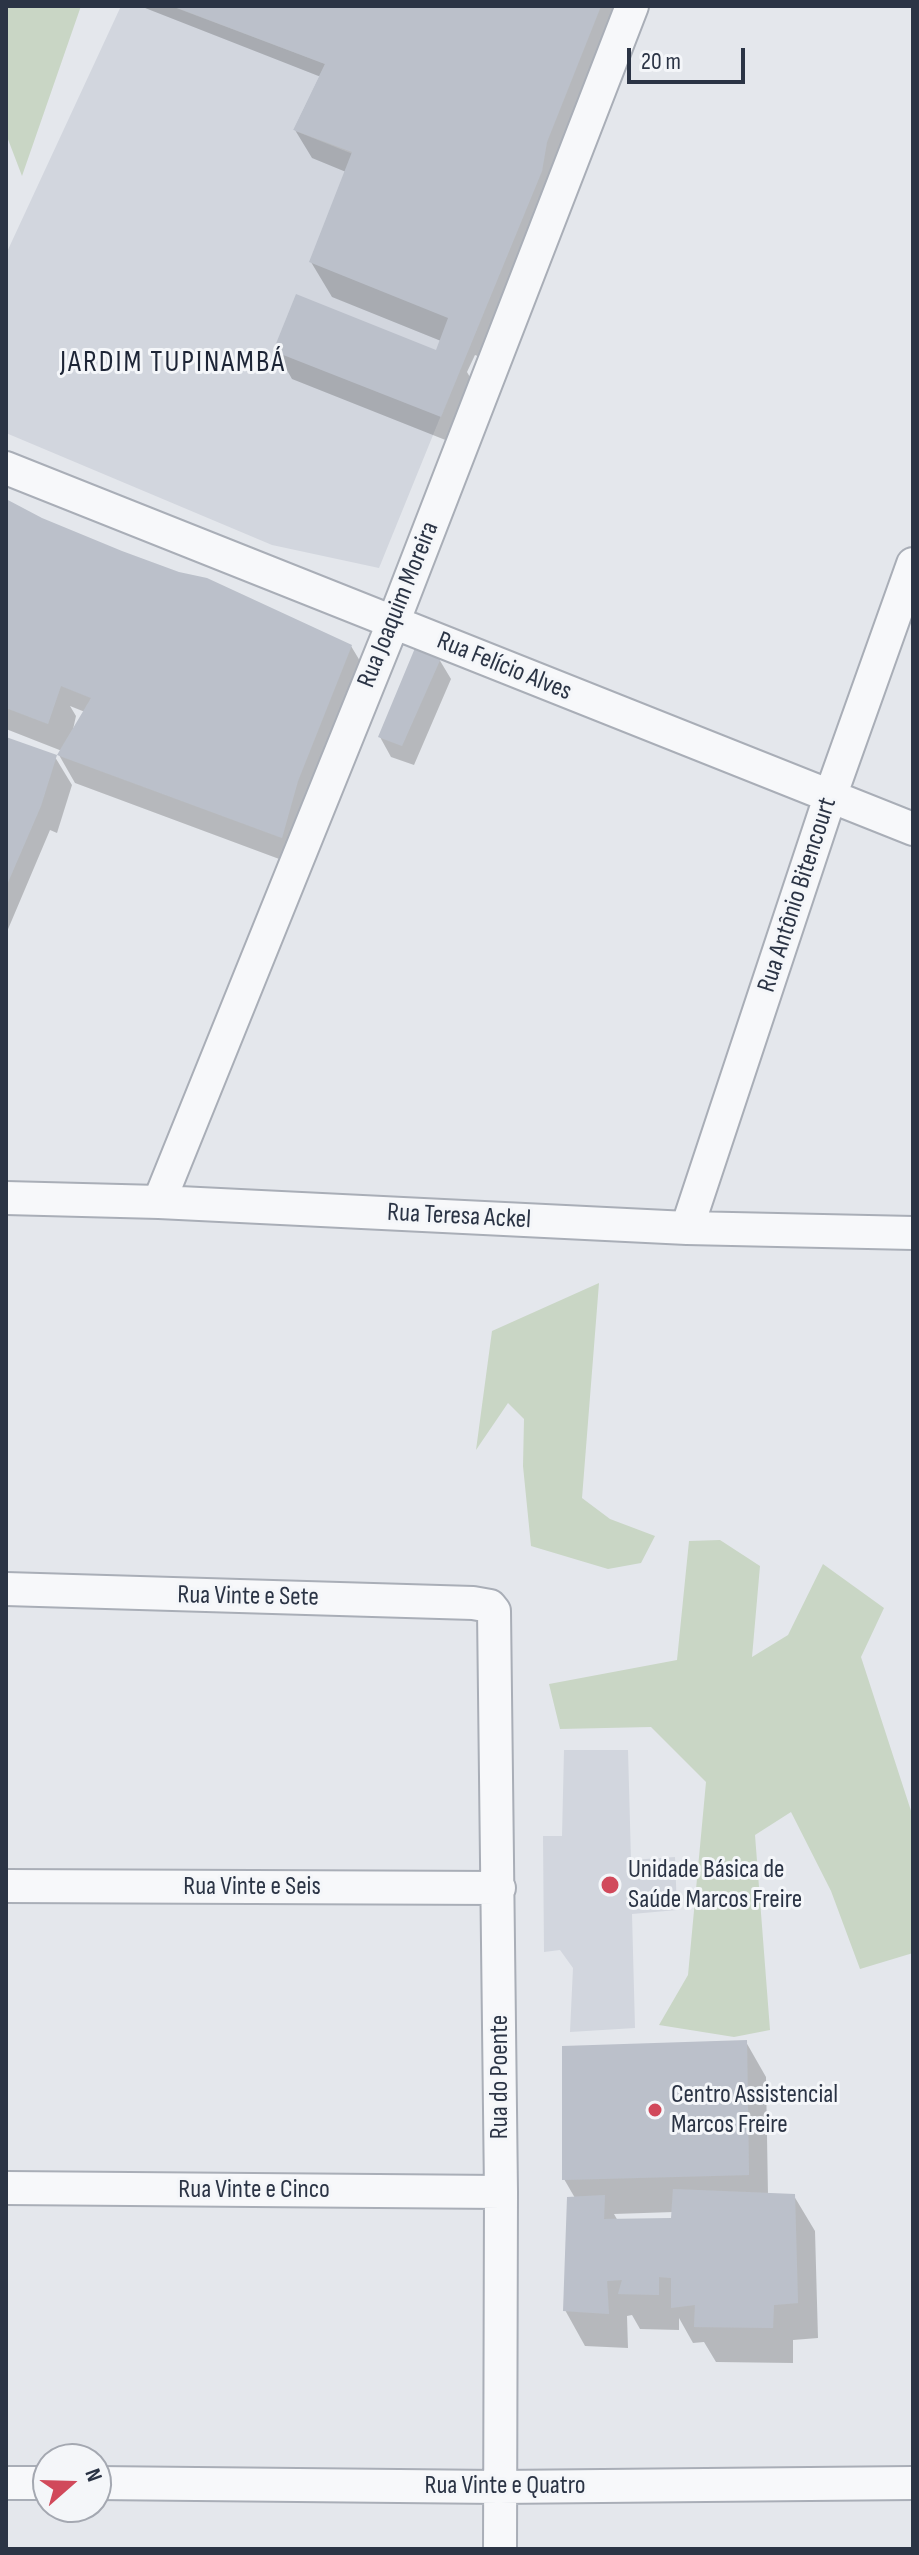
<!DOCTYPE html>
<html>
<head>
<meta charset="utf-8">
<style>
	body { margin:0 }
	#map { position:relative; width:919px; height:2555px; overflow:hidden; background:#e4e7ec; font-family:"Sofia Sans Condensed",sans-serif }
	canvas { display:block }
	.frame { position:absolute; inset:0; border:8px solid #2b3445; pointer-events:none }
	.north { position:absolute; left:32px; top:2443px; width:80px; height:80px; box-sizing:border-box; background:#f4f6f9; border:2px solid #a4a8b1; border-radius:50%; rotate:70deg; font-size:22px; font-weight:700; line-height:32px; text-align:center; color:#2b3445 }
	.north::after { content:''; display:block; margin:auto; width:28px; height:36px; background:#d1495b; clip-path:polygon(50% 0,100% 100%,50% 72%,0 100%) }
	.scale { position:absolute; left:627px; top:48px; width:118px; height:36px; box-sizing:border-box; border:4px solid #2b3445; border-top:0; padding-left:10px; font-size:24px; line-height:28px; white-space:nowrap; color:#2b3445; -webkit-text-stroke:6px #f4f6f9; paint-order:stroke }
</style>
</head>
<body>
<div id="map">
<canvas width="919" height="2555"></canvas>
<div class="frame"></div>
<div class="north">N</div>
<div class="scale">20 m</div>
</div>
<script>
const ctx = document.querySelector('canvas').getContext('2d');
ctx.lineJoin = 'round';
function paint(path, color) { ctx.fillStyle = color; ctx.fill(path, 'evenodd'); }
const toPath = rows => new Path2D(rows.map(r => 'M' + r).join(''));
function strokePath(path, color, width, dash) { ctx.strokeStyle = color; ctx.lineWidth = width; ctx.lineCap = dash ? 'butt' : 'round'; ctx.setLineDash(dash || []); ctx.stroke(path); }
function write(font, color, halo, rows, align = 'center') {
  ctx.font = font + ' "Sofia Sans Condensed",sans-serif'; ctx.lineWidth = 6; ctx.setLineDash([]); ctx.textBaseline = 'middle'; ctx.strokeStyle = halo; ctx.fillStyle = color; for (const [text, x, y, turn = 0] of rows) {
    ctx.save(); ctx.translate(x, y); ctx.rotate((+turn || 0) * Math.PI / 180); ctx.textAlign = isNaN(turn) ? turn : align; if (halo) ctx.strokeText(text, 0, 0); ctx.fillText(text, 0, 0); ctx.restore();
  }
}
paint(toPath([
	[121,6,171,6,325,64,293,130,520,221,379,568,272,545,6,433,6,254],
	[564,1750,628,1750,631,1860,675,1857,677,1910,632,1914,635,2028,570,2032,573,1968,560,1950,544,1952,543,1836,562,1836]
]), '#d2d6de');
paint(toPath([
	[6,6,81,6,22,176,6,134],
	[599,1283,582,1498,610,1519,655,1536,641,1563,608,1569,531,1546,523,1466,524,1419,508,1403,476,1450,492,1331],
	[720,1540,760,1566,752,1657,788,1635,823,1564,884,1608,861,1657,913,1817,913,1953,860,1969,831,1891,791,1812,755,1835,770,2030,734,2037,659,2025,688,1975,706,1782,651,1727,560,1729,549,1684,677,1660,689,1541]
]), '#c9d6c5');
paint(toPath([
	[140,6,626,6,497,364,475,355,467,372,478,391,458,445,292,379,276,351,440,354,441,341,332,297,311,262,346,172,312,158,295,130,321,77],
	[6,501,41,520,351,646,363,666,298,866,75,783,59,755,62,751,6,729],
	[70,706,85,712,72,734,76,716],
	[439,659,451,679,414,765,391,757,380,737],
	[6,739,55,757,72,785,57,833,50,830,6,934],
	[746,2042,766,2077,768,2195,794,2196,815,2231,818,2338,793,2340,793,2363,716,2362,704,2342,693,2343,679,2318,679,2330,640,2329,632,2315,627,2316,628,2348,585,2346,565,2310,575,2198,564,2179],
	[674,2212,673,2220,618,2221,614,2214]
]), '#0003');
paint(toPath([
	[172,6,601,6,547,142,542,171,441,417,273,351,296,294,436,350,448,318,309,262,352,152,293,130,325,64],
	[6,499,42,518,122,551,179,572,207,578,352,645,298,781,282,838,57,755,91,698,61,686,48,724,6,708],
	[415,648,441,658,402,746,378,737],
	[6,737,57,755,41,806,6,887],
	[747,2040,749,2175,562,2180,562,2046],
	[673,2189,795,2194,798,2303,774,2305,773,2328,694,2327,695,2305,671,2308,671,2278,659,2277,659,2295,618,2294,622,2280,607,2281,609,2314,563,2311,567,2197,605,2195,604,2219,671,2218]
]), '#bbc0ca');
const minor = toPath([
	[6,468,913,829],
	[6,1198,159,1202,687,1228,913,1233],
	[159,1202,393,623,632,6],
	[687,1228,830,797,913,564],
	[6,1589,473,1603,490,1606,494,1611,501,2192,500,2549],
	[6,1886,499,1888],
	[6,2188,501,2192],
	[6,2483,48,2483],
	[96,2483,499,2487,913,2483]
]);
strokePath(minor, '#a9aeb7', 36);
strokePath(minor, '#f7f8fa', 32);
for (const [x, y, r, color] of [
	[610,1885,10,"#d1495b"],
	[655,2110,8,"#d1495b"]
]) { const dot = new Path2D(); dot.arc(x, y, r, 0, 2 * Math.PI); ctx.fillStyle = color; ctx.fill(dot); strokePath(dot, '#f4f6f9', 3); }
write('26px', '#2b3445', '#f4f6f9', [
	["Rua Joaquim Moreira",399,605,-68],
	["Rua Felício Alves",504,667,22],
	["Rua Antônio Bitencourt",798,895,-72],
	["Rua Teresa Ackel",459,1217,3],
	["Rua Vinte e Sete",248,1597,1],
	["Rua Vinte e Seis",252,1887],
	["Rua do Poente",500,2077,-90],
	["Rua Vinte e Cinco",254,2190],
	["Rua Vinte e Quatro",505,2486]
]);
write('26px', '#2b3445', '#f4f6f9', [
	["Unidade Básica de",628,1870],
	["Saúde Marcos Freire",628,1900],
	["Centro Assistencial",671,2095],
	["Marcos Freire",671,2125]
], 'left');
ctx.letterSpacing = '2px';
write('30px', '#1d2536', '#f4f6f9', [
	["JARDIM TUPINAMBÁ",173,363]
]);
ctx.letterSpacing = '0px';
</script>
</body>
</html>
